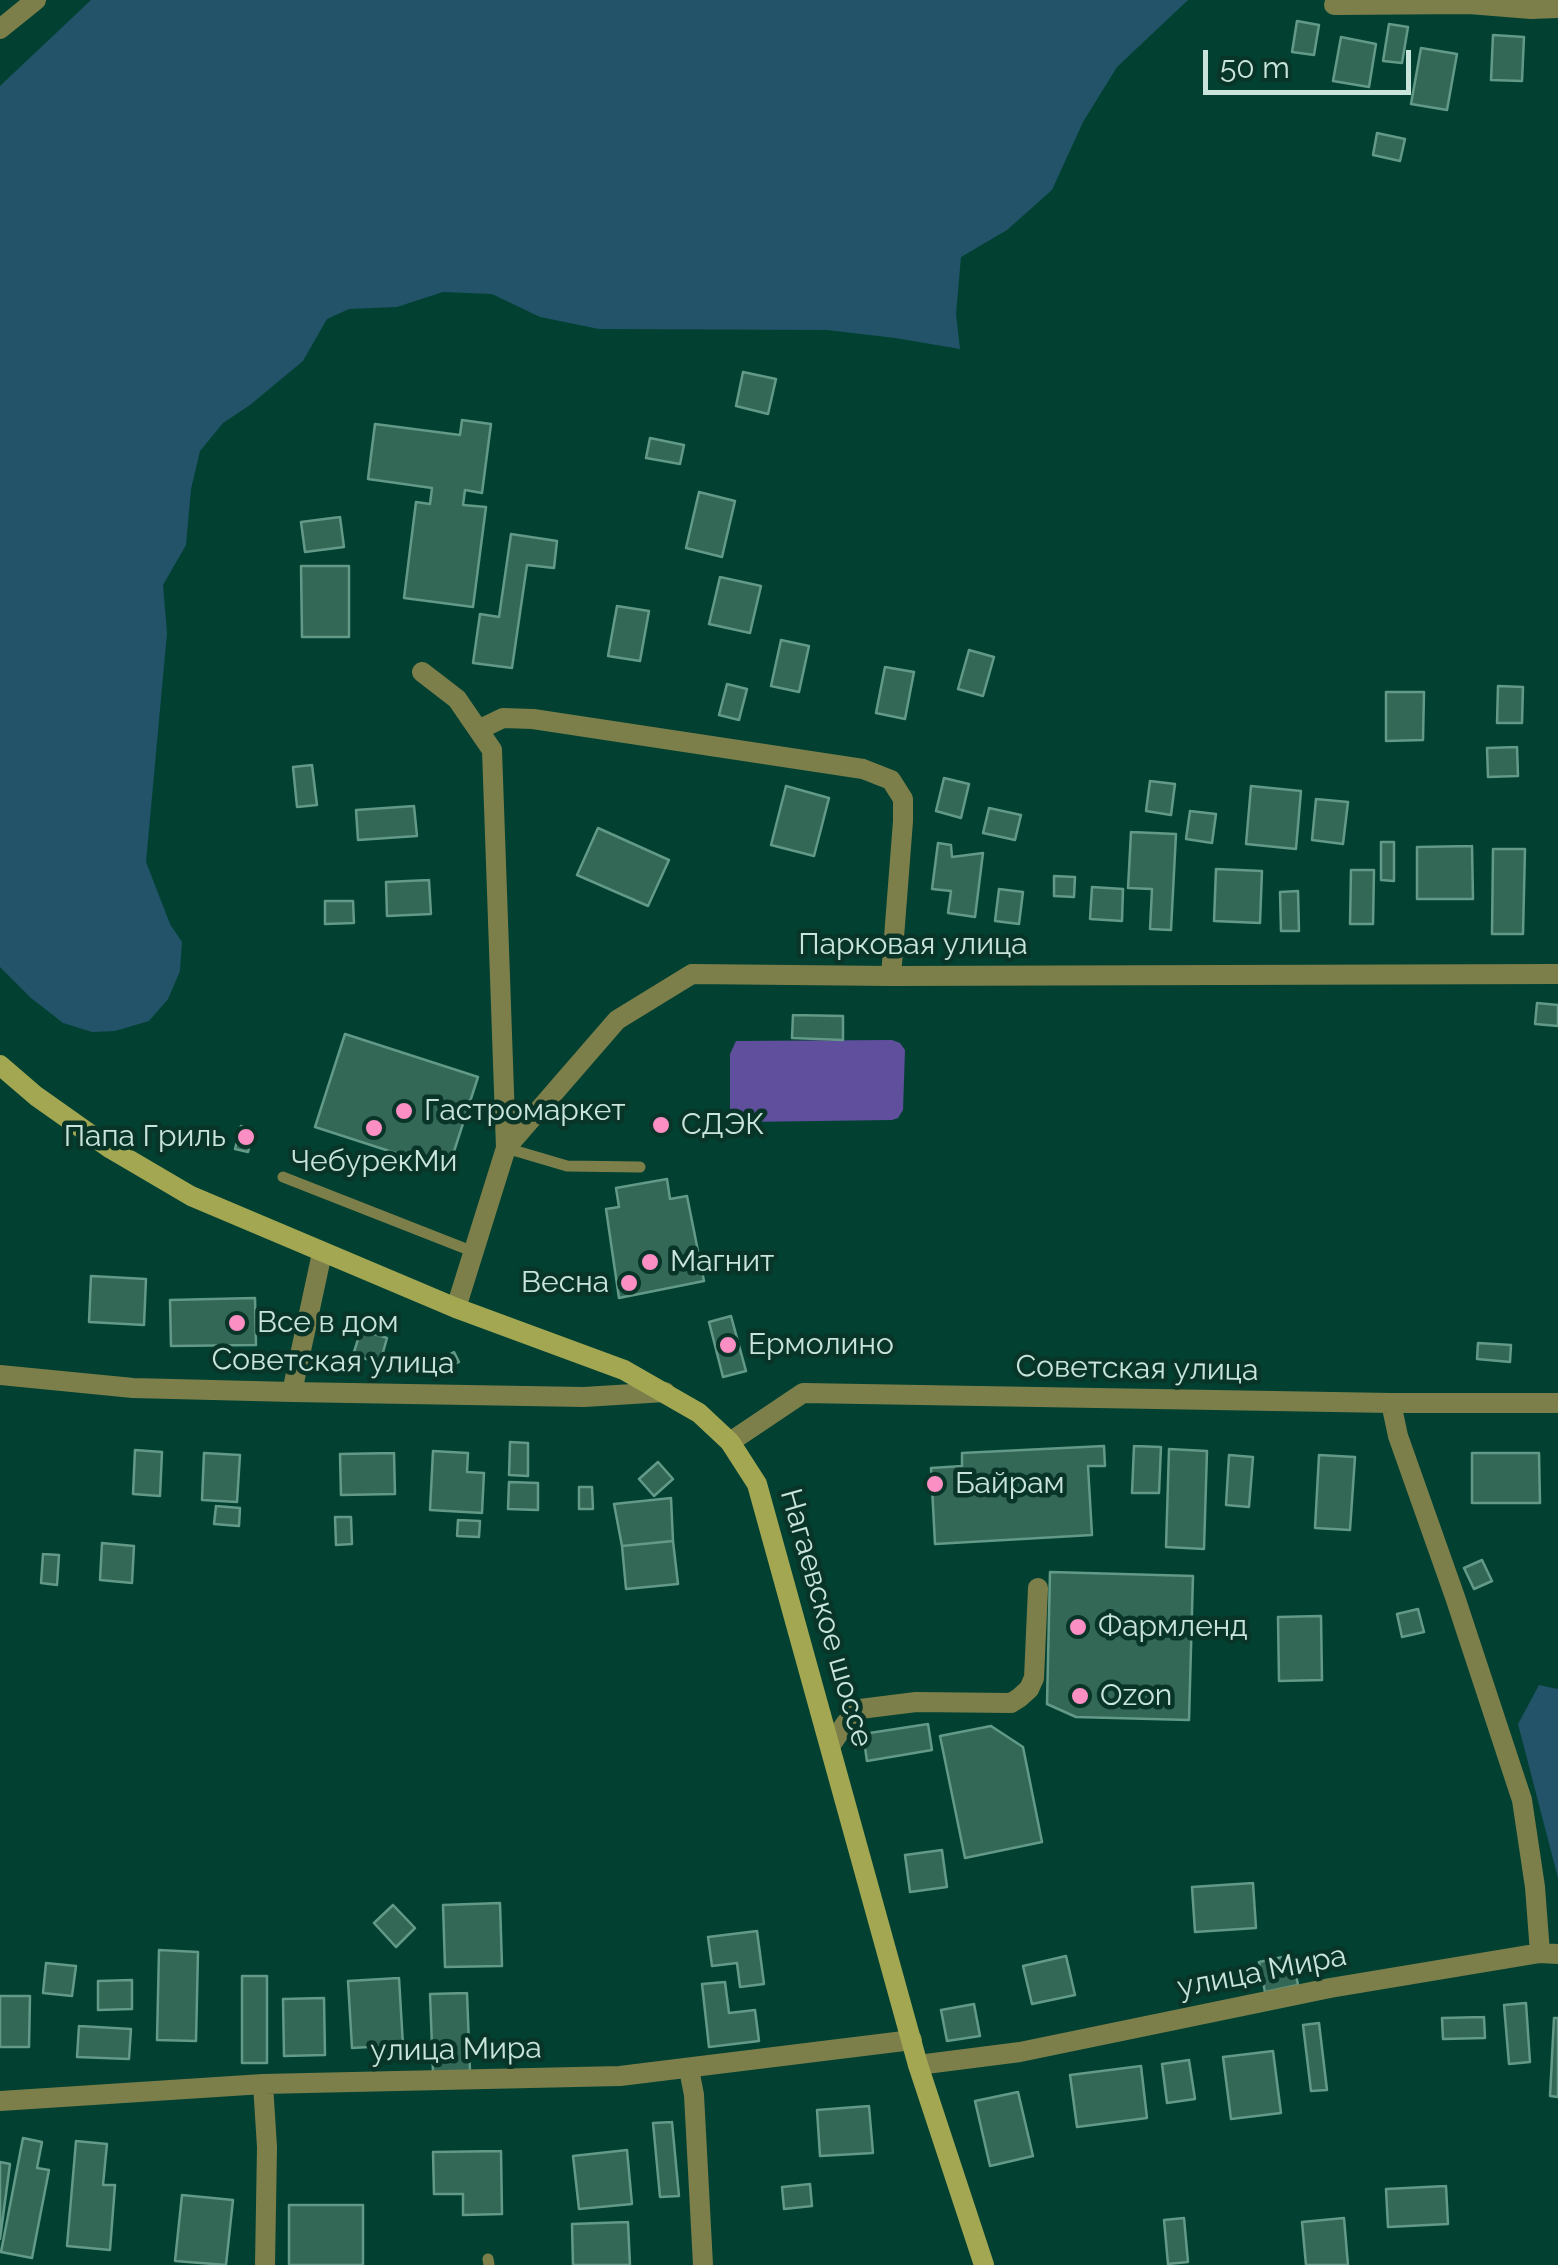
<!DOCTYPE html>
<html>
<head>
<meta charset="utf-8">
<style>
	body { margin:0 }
	#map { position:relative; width:1558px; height:2265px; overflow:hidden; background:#024132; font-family:Raleway,sans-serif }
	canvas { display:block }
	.scale { position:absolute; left:1203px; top:50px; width:208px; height:45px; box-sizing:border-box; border:5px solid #c9e4da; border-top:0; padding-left:12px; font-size:30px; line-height:35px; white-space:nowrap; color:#c9e4da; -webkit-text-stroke:8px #093529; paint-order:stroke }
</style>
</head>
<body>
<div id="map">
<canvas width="1558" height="2265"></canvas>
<div class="scale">50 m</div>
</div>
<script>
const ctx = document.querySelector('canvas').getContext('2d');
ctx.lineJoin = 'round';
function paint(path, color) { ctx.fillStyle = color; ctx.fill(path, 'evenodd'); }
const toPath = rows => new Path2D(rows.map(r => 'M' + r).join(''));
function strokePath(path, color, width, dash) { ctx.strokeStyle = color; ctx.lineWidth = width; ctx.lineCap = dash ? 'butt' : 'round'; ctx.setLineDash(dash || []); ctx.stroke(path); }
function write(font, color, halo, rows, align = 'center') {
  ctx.font = font + ' Raleway,sans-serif'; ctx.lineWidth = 9; ctx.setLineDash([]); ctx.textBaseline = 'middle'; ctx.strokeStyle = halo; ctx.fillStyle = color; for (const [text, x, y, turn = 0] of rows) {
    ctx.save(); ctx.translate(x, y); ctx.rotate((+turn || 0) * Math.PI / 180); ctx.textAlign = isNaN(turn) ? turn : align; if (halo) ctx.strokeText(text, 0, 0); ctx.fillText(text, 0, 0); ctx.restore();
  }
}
paint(toPath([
	[892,1040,900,1043,905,1050,903,1110,898,1118,892,1120,743,1122,734,1119,730,1112,730,1054,736,1041]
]), '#5f4f9c');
paint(toPath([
	[91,0,1188,0,1117,67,1083,122,1052,190,1007,230,961,257,956,314,960,349,895,338,827,330,599,329,540,317,492,294,443,292,397,307,349,309,327,319,303,361,250,405,223,423,200,451,191,489,186,545,163,585,167,633,146,862,170,924,182,942,180,971,168,999,149,1021,115,1031,92,1032,63,1023,31,998,0,967,0,86],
	[1539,1685,1558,1689,1558,1878,1518,1724]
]), '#225369');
const building = toPath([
	[1297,21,1319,25,1314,55,1292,52,1297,21],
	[1389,24,1408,27,1402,63,1383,61,1389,24],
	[1493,35,1524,37,1522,81,1491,80,1493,35],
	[1341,37,1376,44,1369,87,1333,81,1341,37],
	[1421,48,1457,54,1447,110,1411,104,1421,48],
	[1377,133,1405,139,1400,161,1373,155,1377,133],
	[743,372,776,379,768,414,736,406,743,372],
	[462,420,491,424,482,493,465,490,463,505,486,507,473,607,404,598,416,502,430,504,432,488,368,479,375,424,460,435,462,420],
	[650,438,684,445,680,464,646,458,650,438],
	[699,492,735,501,722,557,686,548,699,492],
	[340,517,344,547,305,552,301,522,340,517],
	[511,534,557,541,554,568,527,565,512,668,473,663,480,614,499,617,511,534],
	[301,566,349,566,349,637,302,637,301,566],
	[720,577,761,586,750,633,709,624,720,577],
	[617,606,649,611,640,661,608,656,617,606],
	[781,640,809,646,799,692,771,686,781,640],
	[969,650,994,657,983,696,958,689,969,650],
	[885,667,914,672,905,719,876,713,885,667],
	[727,684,747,689,739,720,719,715,727,684],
	[1498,686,1523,687,1522,723,1497,723,1498,686],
	[1386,692,1424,692,1423,740,1386,741,1386,692],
	[1517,747,1518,776,1488,777,1487,748,1517,747],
	[312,765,317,805,297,807,293,767,312,765],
	[944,778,969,784,961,818,936,811,944,778],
	[1150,781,1175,784,1171,815,1146,811,1150,781],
	[786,786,829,798,814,856,771,845,786,786],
	[1251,786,1301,791,1296,849,1246,844,1251,786],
	[1316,799,1348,802,1343,844,1312,840,1316,799],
	[414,806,417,836,358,840,356,810,414,806],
	[989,808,1021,815,1015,840,983,833,989,808],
	[1190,811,1216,814,1212,843,1186,839,1190,811],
	[598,828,669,860,648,906,577,875,598,828],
	[1131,832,1176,834,1171,930,1150,929,1152,889,1128,888,1131,832],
	[1381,842,1394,842,1394,881,1381,880,1381,842],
	[938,843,951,845,952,857,983,853,975,917,948,913,951,891,932,889,938,843],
	[1472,846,1473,899,1417,899,1417,847,1472,846],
	[1493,849,1525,849,1523,934,1492,934,1493,849],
	[1216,869,1262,871,1260,923,1214,921,1216,869],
	[1351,870,1374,870,1373,924,1350,924,1351,870],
	[1054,876,1075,877,1074,897,1054,896,1054,876],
	[429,880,431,914,387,916,386,882,429,880],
	[1092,887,1123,889,1122,921,1090,919,1092,887],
	[999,889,1023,892,1019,924,995,921,999,889],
	[1298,891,1299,931,1281,931,1280,892,1298,891],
	[325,901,353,901,354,923,325,924,325,901],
	[1537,1003,1558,1005,1558,1026,1535,1024,1537,1003],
	[793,1015,843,1016,843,1040,792,1038,793,1015],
	[345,1034,478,1077,448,1170,315,1127,345,1034],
	[241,1126,254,1130,248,1152,235,1149,241,1126],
	[667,1179,670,1199,687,1196,704,1281,619,1298,606,1209,619,1207,616,1188,667,1179],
	[91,1276,146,1279,144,1325,89,1322,91,1276],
	[255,1298,256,1345,171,1346,170,1300,255,1298],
	[731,1316,746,1371,723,1377,709,1322,731,1316],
	[361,1330,387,1338,380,1363,353,1355,361,1330],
	[1478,1343,1511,1345,1510,1362,1477,1359,1478,1343],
	[454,1352,459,1362,431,1376,426,1366,454,1352],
	[510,1442,528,1443,528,1476,509,1475,510,1442],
	[1104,1446,1105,1466,1088,1466,1092,1535,935,1544,931,1468,962,1466,962,1453,1104,1446],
	[1134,1446,1161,1447,1159,1493,1132,1493,1134,1446],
	[1169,1449,1207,1451,1204,1549,1166,1547,1169,1449],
	[135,1450,162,1452,160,1496,133,1494,135,1450],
	[433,1451,468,1453,467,1472,484,1473,482,1513,430,1510,433,1451],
	[204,1453,240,1455,237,1502,202,1500,204,1453],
	[394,1453,395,1494,341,1495,340,1454,394,1453],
	[1472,1453,1539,1453,1540,1503,1472,1503,1472,1453],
	[1229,1455,1253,1457,1249,1507,1226,1505,1229,1455],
	[1319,1455,1355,1457,1350,1530,1315,1528,1319,1455],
	[658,1462,673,1479,654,1496,639,1479,658,1462],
	[509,1482,538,1483,538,1510,508,1509,509,1482],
	[579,1487,592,1487,593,1509,579,1509,579,1487],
	[671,1498,673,1541,622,1546,614,1504,671,1498],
	[216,1506,240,1508,239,1526,214,1524,216,1506],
	[335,1517,351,1517,352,1544,336,1545,335,1517],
	[458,1520,480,1521,479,1537,457,1536,458,1520],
	[673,1541,678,1584,626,1589,622,1546,673,1541],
	[102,1543,134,1546,132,1583,100,1580,102,1543],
	[43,1554,59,1555,57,1585,41,1583,43,1554],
	[1482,1560,1492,1581,1474,1589,1464,1568,1482,1560],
	[1050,1572,1193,1576,1189,1720,1076,1717,1047,1704,1050,1572],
	[1418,1609,1424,1632,1402,1637,1397,1614,1418,1609],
	[1321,1616,1322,1680,1279,1681,1278,1617,1321,1616],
	[928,1724,932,1750,867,1761,863,1734,928,1724],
	[991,1726,1023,1747,1042,1842,965,1858,940,1736,991,1726],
	[942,1850,947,1887,910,1892,905,1855,942,1850],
	[1253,1883,1256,1928,1195,1932,1192,1887,1253,1883],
	[500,1903,502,1966,445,1967,443,1905,500,1903],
	[393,1905,415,1928,396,1947,374,1923,393,1905],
	[757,1931,764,1984,740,1987,737,1963,712,1966,708,1937,757,1931],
	[159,1950,198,1952,196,2041,157,2040,159,1950],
	[1292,1955,1298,1985,1265,1992,1259,1962,1292,1955],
	[1066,1956,1075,1995,1032,2004,1023,1966,1066,1956],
	[46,1963,76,1966,72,1996,43,1993,46,1963],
	[242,1976,267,1976,267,2063,242,2063,242,1976],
	[399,1978,403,2045,352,2048,348,1981,399,1978],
	[132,1980,132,2009,98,2010,98,1981,132,1980],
	[725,1982,729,2013,755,2010,759,2041,709,2047,702,1984,725,1982],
	[467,1993,470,2071,433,2072,430,1994,467,1993],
	[0,1996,30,1996,29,2047,0,2047,0,1996],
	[324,1998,325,2055,284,2056,283,1999,324,1998],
	[1526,2003,1530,2062,1509,2064,1504,2005,1526,2003],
	[974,2004,980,2036,947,2041,941,2010,974,2004],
	[1484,2017,1485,2038,1443,2039,1442,2018,1484,2017],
	[1554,2018,1558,2018,1558,2097,1550,2096,1554,2018],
	[1319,2023,1327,2090,1311,2091,1303,2025,1319,2023],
	[79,2026,131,2029,129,2059,77,2057,79,2026],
	[1273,2051,1281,2113,1231,2119,1223,2057,1273,2051],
	[1189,2060,1195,2099,1167,2103,1162,2064,1189,2060],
	[1141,2066,1147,2118,1077,2127,1070,2075,1141,2066],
	[1018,2092,1033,2156,990,2166,975,2101,1018,2092],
	[869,2106,873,2153,820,2156,817,2110,869,2106],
	[672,2122,679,2196,660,2197,653,2123,672,2122],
	[23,2138,42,2142,37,2168,49,2170,32,2258,1,2252,23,2138],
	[76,2141,107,2144,103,2185,115,2185,110,2250,67,2246,76,2141],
	[627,2150,632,2204,579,2209,573,2156,627,2150],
	[501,2151,502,2214,463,2215,463,2194,434,2194,433,2152,501,2151],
	[0,2162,10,2164,0,2239,0,2162],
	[810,2184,812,2206,784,2209,782,2187,810,2184],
	[1446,2186,1448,2224,1388,2227,1386,2189,1446,2186],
	[182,2195,233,2200,226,2265,175,2261,182,2195],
	[289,2205,363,2205,363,2265,289,2265,289,2205],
	[1184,2218,1188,2262,1168,2264,1164,2220,1184,2218],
	[1344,2218,1348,2265,1306,2265,1302,2222,1344,2218],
	[628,2222,630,2265,573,2265,572,2224,628,2222]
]);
paint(building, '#336857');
strokePath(building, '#639987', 2.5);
strokePath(toPath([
	[506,1148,567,1166,640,1167],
	[283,1177,474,1252],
	[488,2259,489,2265]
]), '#7d7f4b', 11);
strokePath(toPath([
	[1334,5,1469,4,1531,9,1558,8],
	[0,29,36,0],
	[422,672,457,699,492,750,506,1148],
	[478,730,503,718,533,719,863,769,891,780,903,799,903,821,891,976],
	[456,1308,506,1148,617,1020,692,974,891,976,1558,974],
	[0,1375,133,1388,292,1392,584,1397,665,1392],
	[292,1392,322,1253],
	[1391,1403,1398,1436,1455,1597,1522,1800,1535,1887,1540,1953],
	[730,1442,803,1393,1391,1403,1558,1403],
	[830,1746,846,1723,860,1709,916,1702,1011,1703,1019,1698,1029,1689,1034,1678,1038,1588],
	[918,2065,1020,2052,1330,1988,1540,1953,1558,1954],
	[689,2069,694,2095,703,2265],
	[263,2084,267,2147,265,2265],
	[0,2101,263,2084,620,2076,912,2040]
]), '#7d7f4b', 20);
strokePath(toPath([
	[0,1065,36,1096,111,1149,191,1196,456,1308,624,1370,699,1413,730,1442,757,1484,918,2065,984,2265]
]), '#a4a752', 20);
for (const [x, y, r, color] of [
	[404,1111,10,"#fb8fc3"],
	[661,1125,10,"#fb8fc3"],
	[374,1128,10,"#fb8fc3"],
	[246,1137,10,"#fb8fc3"],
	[650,1262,10,"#fb8fc3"],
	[629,1283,10,"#fb8fc3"],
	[237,1323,10,"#fb8fc3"],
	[728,1345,10,"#fb8fc3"],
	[935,1484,10,"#fb8fc3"],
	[1078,1627,10,"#fb8fc3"],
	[1080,1696,10,"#fb8fc3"]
]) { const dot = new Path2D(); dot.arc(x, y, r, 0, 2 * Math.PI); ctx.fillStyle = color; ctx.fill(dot); strokePath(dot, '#093529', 4); }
write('30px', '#c9e4da', '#093529', [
	["Парковая улица",913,945],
	["Советская улица",333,1362,1],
	["Советская улица",1137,1369,1],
	["Нагаевское шоссе",826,1618,74],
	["улица Мира",1262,1972,-11],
	["улица Мира",456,2050,-1]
]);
write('30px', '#c9e4da', '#093529', [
	["Гастромаркет",424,1111],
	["СДЭК",681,1125],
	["Папа Гриль",226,1137,"right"],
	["ЧебурекМи",374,1162,"center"],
	["Магнит",670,1262],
	["Весна",609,1283,"right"],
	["Все в дом",257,1323],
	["Ермолино",748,1345],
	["Байрам",955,1484],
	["Фармленд",1098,1627],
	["Ozon",1100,1696]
], 'left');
</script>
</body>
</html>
